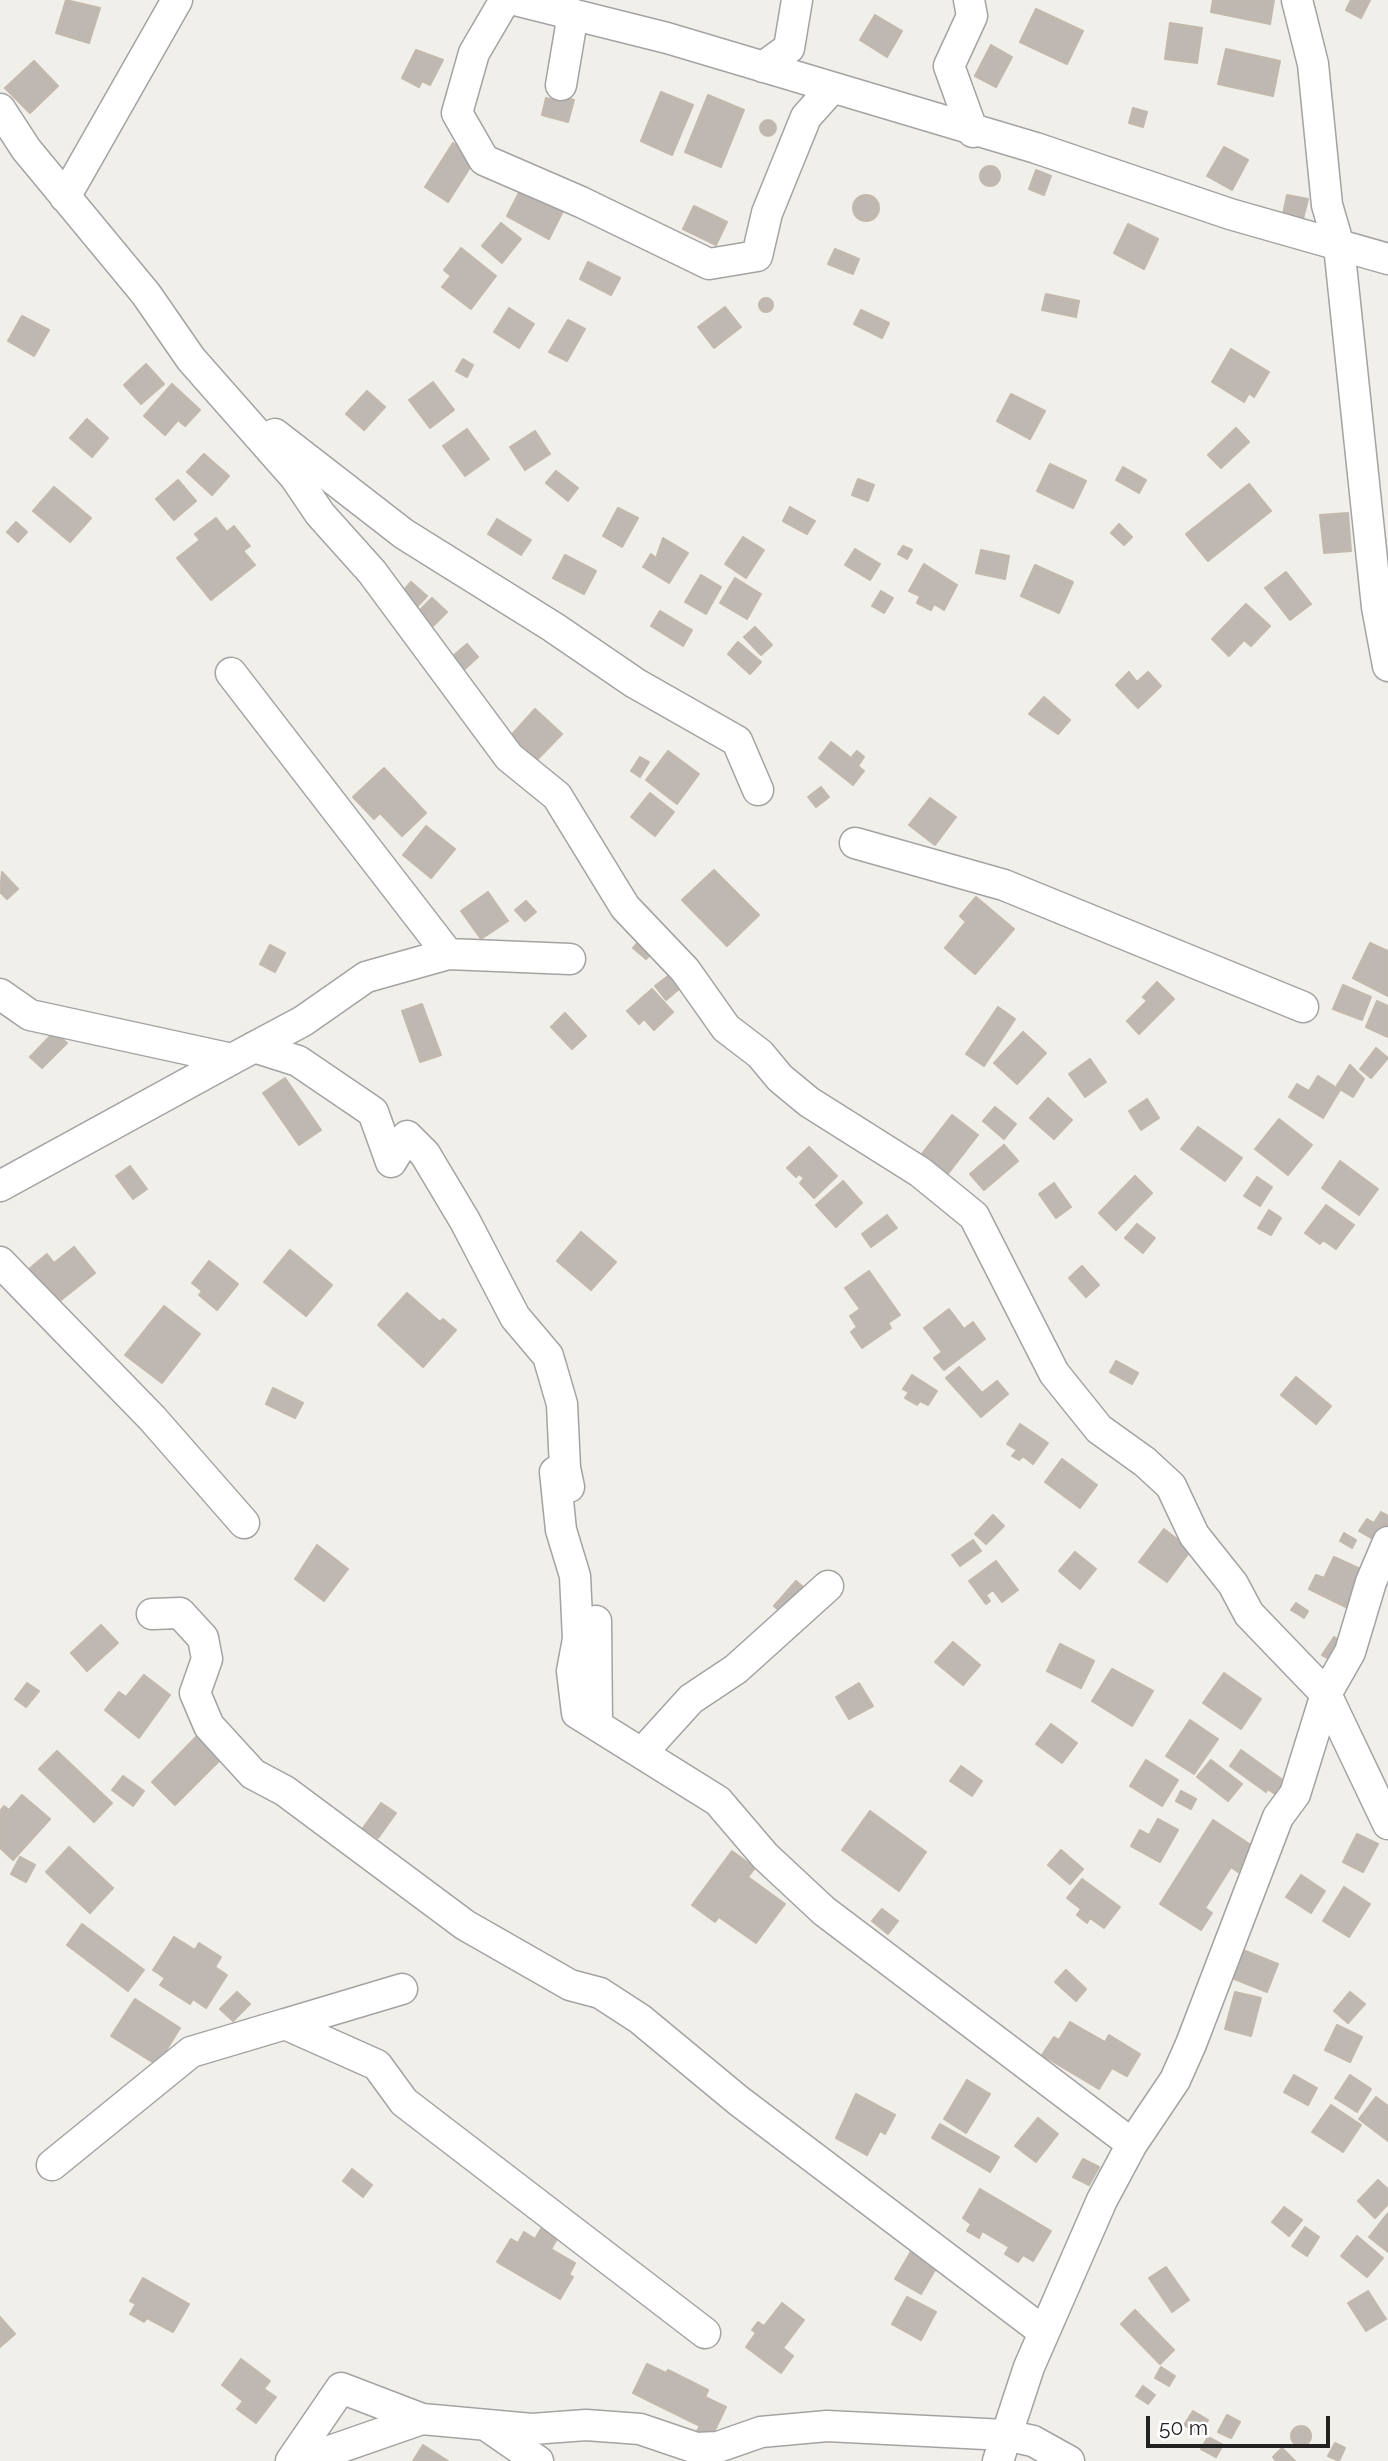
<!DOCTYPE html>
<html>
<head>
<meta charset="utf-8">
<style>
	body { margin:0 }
	#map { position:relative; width:1388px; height:2461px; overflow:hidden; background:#f1efe9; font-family:Raleway,sans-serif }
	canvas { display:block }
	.scale { position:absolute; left:1146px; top:2416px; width:184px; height:32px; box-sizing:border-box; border:4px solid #222; border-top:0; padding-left:9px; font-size:21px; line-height:24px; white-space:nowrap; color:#222; -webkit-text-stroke:5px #fff; paint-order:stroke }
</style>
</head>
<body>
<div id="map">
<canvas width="1388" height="2461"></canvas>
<div class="scale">50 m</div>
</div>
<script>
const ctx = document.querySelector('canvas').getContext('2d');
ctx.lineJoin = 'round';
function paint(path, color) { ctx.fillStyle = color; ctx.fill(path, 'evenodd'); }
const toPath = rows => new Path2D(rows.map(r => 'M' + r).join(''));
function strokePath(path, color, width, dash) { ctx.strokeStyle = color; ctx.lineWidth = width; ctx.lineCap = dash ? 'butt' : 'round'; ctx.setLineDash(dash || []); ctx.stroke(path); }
const building = toPath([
	[66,0,100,8,89,43,56,33,66,0],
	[1213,0,1274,0,1270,24,1211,12,1213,0],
	[1351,0,1370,0,1361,18,1346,10,1351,0],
	[1036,9,1083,31,1067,64,1020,42,1036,9],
	[875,15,902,31,887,57,860,40,875,15],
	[1170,23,1202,28,1197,63,1165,59,1170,23],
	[991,45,1012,57,996,87,975,76,991,45],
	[1226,49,1280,61,1273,96,1218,84,1226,49],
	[416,50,443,60,430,85,422,81,419,87,402,78,416,50],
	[34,61,58,86,30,113,5,88,34,61],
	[661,92,693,105,672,155,641,141,661,92],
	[708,95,744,110,721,167,685,152,708,95],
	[559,96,574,100,568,122,542,115,546,98,558,101,559,96],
	[1133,108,1147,112,1143,127,1129,123,1133,108],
	'760 128a8 8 0 1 1 16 0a8 8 0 1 1-16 0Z',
	[453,143,476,158,448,202,425,187,453,143],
	[1224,147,1248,160,1232,190,1207,176,1224,147],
	'980 176a10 10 0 1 1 20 0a10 10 0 1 1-20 0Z',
	[1036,170,1051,176,1044,195,1029,189,1036,170],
	[524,183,566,205,549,239,507,216,524,183],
	[1287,195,1308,199,1303,219,1283,214,1287,195],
	'853 208a13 13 0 1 1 26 0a13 13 0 1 1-26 0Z',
	[694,206,727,222,716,245,683,229,694,206],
	[501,223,521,239,502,263,482,246,501,223],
	[1128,224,1158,239,1144,269,1114,253,1128,224],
	[461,248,496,276,471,309,442,287,451,276,444,270,461,248],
	[835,249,859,259,853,274,828,264,835,249],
	[588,262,620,278,611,295,580,279,588,262],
	[1046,294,1079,301,1076,317,1042,310,1046,294],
	'759 305a7 7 0 1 1 14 0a7 7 0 1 1-14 0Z',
	[725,307,741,327,714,348,698,327,725,307],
	[509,308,534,324,519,348,494,332,509,308],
	[861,310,889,323,882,338,854,324,861,310],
	[22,316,49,330,34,356,8,341,22,316],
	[568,320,585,329,567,361,549,352,568,320],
	[1231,349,1269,372,1254,397,1249,393,1244,402,1212,382,1231,349],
	[463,359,473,365,467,377,456,371,463,359],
	[146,364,164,384,141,404,124,385,146,364],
	[433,382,454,410,430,428,409,400,433,382],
	[172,384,200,410,185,426,178,420,165,435,144,416,172,384],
	[367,391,385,407,364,430,346,414,367,391],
	[1011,394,1045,411,1030,439,997,421,1011,394],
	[87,419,108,438,92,457,70,438,87,419],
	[1236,428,1249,442,1221,468,1208,455,1236,428],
	[467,429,489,459,465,476,443,446,467,429],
	[535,431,550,454,525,470,510,447,535,431],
	[204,454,229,476,212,495,187,472,204,454],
	[1050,464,1086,481,1073,508,1037,491,1050,464],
	[1123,467,1146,480,1139,493,1116,480,1123,467],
	[556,471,578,488,568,501,546,483,556,471],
	[858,479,874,485,868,501,852,495,858,479],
	[178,480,196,501,174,520,156,499,178,480],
	[1249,484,1271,511,1208,561,1186,534,1249,484],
	[54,487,91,518,70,542,33,511,54,487],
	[790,507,815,521,807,534,783,521,790,507],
	[618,508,638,518,622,547,603,536,618,508],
	[1348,513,1351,551,1324,553,1320,515,1348,513],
	[216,518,227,532,234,526,250,546,243,551,255,565,211,600,177,558,200,540,195,534,216,518],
	[497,519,531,540,521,555,488,534,497,519],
	[16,522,27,532,18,542,7,532,16,522],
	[1119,524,1132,537,1124,545,1111,533,1119,524],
	[743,537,764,550,746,578,725,564,743,537],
	[663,538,688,553,669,583,643,567,651,554,656,558,663,538],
	[903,546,912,550,907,559,898,554,903,546],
	[855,549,880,564,870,580,845,565,855,549],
	[981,550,1009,556,1005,579,976,573,981,550],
	[565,555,596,571,584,594,553,578,565,555],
	[924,564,957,585,944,610,934,604,931,610,917,603,920,596,909,591,924,564],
	[1035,565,1073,582,1059,613,1021,596,1035,565],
	[1286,572,1311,604,1290,620,1265,588,1286,572],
	[701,575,721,587,706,614,685,602,701,575],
	[735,578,761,594,747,619,720,603,735,578],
	[411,582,427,596,414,610,398,597,411,582],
	[881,591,893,598,884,613,872,606,881,591],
	[432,598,447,612,430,629,415,615,432,598],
	[1246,604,1270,626,1251,646,1244,640,1229,656,1212,639,1246,604],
	[660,611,692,630,683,646,651,626,660,611],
	[755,627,772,645,761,655,744,637,755,627],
	[738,642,761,662,750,674,728,654,738,642],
	[467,644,478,657,458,675,446,662,467,644],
	[1129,672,1137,682,1148,672,1161,686,1138,708,1116,685,1129,672],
	[1044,697,1070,720,1058,734,1029,714,1044,697],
	[535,709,562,734,533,764,507,740,535,709],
	[831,742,851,758,857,751,864,757,858,766,864,771,853,785,819,758,831,742],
	[668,751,699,774,677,804,646,780,668,751],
	[640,757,649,762,640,777,631,771,640,757],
	[384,768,426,813,402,836,380,813,374,819,353,797,384,768],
	[821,787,829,797,816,807,808,797,821,787],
	[650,793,674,812,655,836,631,817,650,793],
	[930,798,956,817,935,845,909,825,930,798],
	[426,826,455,849,431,878,403,855,426,826],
	[714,870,759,915,727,946,682,900,714,870],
	[2,872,18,889,7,899,0,892,2,872],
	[488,892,508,921,481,939,461,911,488,892],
	[976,897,1014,929,975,974,945,948,966,922,960,916,976,897],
	[526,901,536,912,525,921,515,910,526,901],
	[642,938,655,949,646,959,633,948,642,938],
	[1370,943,1388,951,1388,996,1353,978,1370,943],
	[270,945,285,953,275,972,260,964,270,945],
	[668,976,679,989,666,1000,655,986,668,976],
	[1157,982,1174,999,1139,1034,1127,1021,1147,1001,1143,997,1157,982],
	[1343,985,1371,997,1362,1020,1333,1009,1343,985],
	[652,989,673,1012,654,1030,644,1019,639,1024,627,1011,652,989],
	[1377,1001,1388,1006,1388,1037,1366,1027,1377,1001],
	[422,1004,441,1055,420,1062,402,1011,422,1004],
	[998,1007,1015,1019,984,1066,966,1054,998,1007],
	[565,1013,586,1036,572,1049,551,1027,565,1013],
	[54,1032,67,1043,42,1068,30,1057,54,1032],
	[1023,1032,1046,1053,1017,1084,994,1063,1023,1032],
	[1376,1048,1388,1058,1371,1078,1360,1069,1376,1048],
	[1090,1059,1106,1082,1085,1097,1069,1074,1090,1059],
	[1350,1065,1364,1079,1353,1097,1336,1087,1350,1065],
	[1318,1076,1340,1090,1323,1118,1289,1097,1297,1084,1309,1091,1318,1076],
	[285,1078,321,1130,299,1145,263,1093,285,1078],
	[1048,1098,1072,1120,1054,1139,1030,1118,1048,1098],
	[1147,1099,1159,1118,1141,1130,1129,1111,1147,1099],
	[995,1107,1016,1124,1004,1139,983,1121,995,1107],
	[952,1115,978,1135,947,1175,921,1155,952,1115],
	[1279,1119,1312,1145,1288,1175,1255,1149,1279,1119],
	[1198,1127,1242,1158,1225,1181,1181,1149,1198,1127],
	[1004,1145,1018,1161,984,1190,970,1174,1004,1145],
	[809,1147,837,1176,814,1198,800,1183,804,1178,799,1174,796,1177,787,1168,809,1147],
	[1340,1161,1378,1189,1359,1215,1322,1188,1340,1161],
	[130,1166,147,1189,133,1199,116,1176,130,1166],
	[1135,1176,1152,1193,1116,1230,1099,1213,1135,1176],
	[1257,1177,1272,1187,1260,1206,1244,1196,1257,1177],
	[843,1181,862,1203,836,1227,816,1205,843,1181],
	[1054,1183,1071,1207,1056,1218,1039,1194,1054,1183],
	[1326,1205,1354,1225,1336,1249,1323,1240,1320,1244,1305,1233,1326,1205],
	[1269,1210,1281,1218,1271,1235,1258,1228,1269,1210],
	[887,1215,897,1228,871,1247,862,1234,887,1215],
	[1137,1224,1155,1238,1143,1253,1125,1238,1137,1224],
	[581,1232,616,1262,591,1290,557,1261,581,1232],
	[74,1247,95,1273,51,1308,23,1274,47,1254,54,1263,74,1247],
	[290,1250,332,1285,306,1316,264,1282,290,1250],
	[209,1261,238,1284,217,1310,199,1295,202,1291,192,1283,209,1261],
	[1082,1266,1099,1285,1086,1297,1069,1278,1082,1266],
	[869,1271,900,1315,888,1323,891,1328,862,1348,851,1332,857,1327,850,1316,860,1309,845,1288,869,1271],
	[407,1293,440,1322,443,1319,456,1330,423,1367,378,1325,407,1293],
	[164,1306,200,1334,162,1383,125,1355,164,1306],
	[949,1309,964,1329,973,1322,985,1339,944,1370,934,1358,942,1352,924,1328,949,1309],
	[1116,1361,1138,1373,1132,1384,1110,1372,1116,1361],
	[959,1367,982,1393,997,1381,1008,1394,981,1417,946,1378,959,1367],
	[912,1375,937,1391,928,1405,920,1401,917,1405,905,1398,909,1392,903,1389,912,1375],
	[1296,1377,1331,1406,1316,1424,1281,1395,1296,1377],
	[273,1388,303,1403,295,1418,266,1404,273,1388],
	[1020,1424,1048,1443,1033,1464,1023,1456,1019,1460,1012,1456,1017,1450,1007,1444,1020,1424],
	[1062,1459,1097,1485,1080,1508,1045,1482,1062,1459],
	[1381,1512,1388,1516,1388,1526,1378,1542,1359,1531,1367,1519,1374,1523,1381,1512],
	[993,1515,1004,1526,986,1544,975,1534,993,1515],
	[1164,1529,1191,1550,1167,1582,1139,1562,1164,1529],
	[1344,1533,1356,1540,1352,1548,1340,1541,1344,1533],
	[973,1540,981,1551,960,1566,952,1555,973,1540],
	[317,1545,348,1569,324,1601,295,1579,317,1545],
	[1075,1552,1096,1569,1080,1589,1059,1571,1075,1552],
	[1334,1557,1367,1572,1352,1610,1309,1589,1316,1575,1324,1578,1334,1557],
	[996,1561,1018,1590,1002,1602,993,1590,986,1595,990,1601,986,1604,969,1581,996,1561],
	[796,1581,810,1593,788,1618,774,1606,796,1581],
	[1296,1603,1308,1611,1304,1618,1291,1610,1296,1603],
	[101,1625,118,1643,87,1671,71,1653,101,1625],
	[1334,1637,1344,1644,1333,1661,1322,1655,1334,1637],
	[953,1642,980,1665,963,1685,935,1662,953,1642],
	[1060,1644,1094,1661,1081,1688,1047,1671,1060,1644],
	[1112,1669,1153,1691,1132,1726,1092,1701,1112,1669],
	[1224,1673,1261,1699,1241,1729,1203,1703,1224,1673],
	[144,1675,170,1695,139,1738,105,1710,119,1692,126,1697,144,1675],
	[27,1683,39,1691,26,1707,15,1699,27,1683],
	[859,1683,873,1706,849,1719,836,1697,859,1683],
	[1190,1720,1218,1739,1194,1774,1166,1756,1190,1720],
	[1051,1724,1077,1743,1062,1763,1036,1744,1051,1724],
	[197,1736,221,1759,175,1805,152,1782,197,1736],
	[1241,1750,1291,1786,1282,1799,1268,1789,1266,1792,1230,1766,1241,1750],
	[57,1751,112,1803,94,1822,39,1769,57,1751],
	[1146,1760,1178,1780,1162,1806,1130,1786,1146,1760],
	[1211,1760,1242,1784,1228,1801,1197,1777,1211,1760],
	[961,1766,982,1781,972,1796,950,1781,961,1766],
	[123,1776,144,1791,133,1806,112,1790,123,1776],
	[1181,1791,1196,1799,1191,1809,1176,1801,1181,1791],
	[22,1795,50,1819,13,1860,0,1848,0,1811,4,1806,9,1810,22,1795],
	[381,1803,396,1813,378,1838,363,1828,381,1803],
	[870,1811,926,1852,899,1891,842,1850,870,1811],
	[1158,1819,1178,1830,1160,1862,1131,1846,1140,1830,1149,1835,1158,1819],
	[1213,1820,1254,1847,1238,1872,1231,1867,1205,1908,1212,1913,1201,1930,1160,1904,1213,1820],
	[1357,1834,1378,1844,1363,1872,1343,1862,1357,1834],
	[69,1847,113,1888,90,1913,46,1872,69,1847],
	[1061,1850,1083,1869,1070,1884,1048,1865,1061,1850],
	[732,1851,755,1868,748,1877,785,1904,756,1943,719,1917,715,1922,692,1905,732,1851],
	[20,1857,35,1865,26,1882,11,1874,20,1857],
	[1301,1875,1325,1891,1311,1913,1286,1897,1301,1875],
	[1082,1879,1120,1907,1104,1928,1090,1918,1087,1923,1077,1915,1081,1909,1067,1898,1082,1879],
	[1344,1887,1370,1904,1349,1937,1323,1921,1344,1887],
	[882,1909,898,1921,888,1934,872,1921,882,1909],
	[82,1924,144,1970,128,1991,67,1945,82,1924],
	[174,1937,195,1950,199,1943,221,1957,215,1967,227,1975,206,2008,193,1999,190,2004,160,1985,165,1978,153,1970,174,1937],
	[1243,1950,1278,1964,1267,1992,1232,1978,1243,1950],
	[1066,1970,1086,1989,1076,2001,1055,1982,1066,1970],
	[237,1992,250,2004,233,2021,220,2009,237,1992],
	[1235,1992,1261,1998,1251,2036,1225,2029,1235,1992],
	[1350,1992,1365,2004,1348,2023,1334,2011,1350,1992],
	[135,1999,180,2028,157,2065,111,2036,135,1999],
	[1070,2022,1105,2042,1109,2035,1140,2054,1127,2076,1112,2068,1099,2089,1042,2055,1054,2037,1059,2040,1070,2022],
	[1337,2025,1362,2037,1350,2062,1325,2050,1337,2025],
	[1294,2075,1317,2088,1308,2105,1284,2092,1294,2075],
	[1350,2075,1371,2089,1357,2112,1335,2098,1350,2075],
	[967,2080,990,2094,966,2133,944,2119,967,2080],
	[856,2094,895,2115,885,2134,880,2131,867,2155,836,2138,856,2094],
	[1376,2097,1388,2106,1388,2141,1359,2119,1376,2097],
	[1331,2105,1361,2125,1343,2152,1312,2132,1331,2105],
	[1038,2118,1058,2134,1036,2162,1015,2146,1038,2118],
	[940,2124,999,2157,990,2172,932,2138,940,2124],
	[1083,2159,1099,2167,1089,2185,1073,2177,1083,2159],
	[352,2169,372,2185,363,2197,343,2181,352,2169],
	[1378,2180,1388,2189,1388,2204,1375,2218,1358,2201,1378,2180],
	[980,2189,1051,2231,1033,2261,1023,2255,1018,2262,1005,2254,1009,2247,982,2231,979,2238,967,2231,971,2224,963,2218,980,2189],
	[1284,2207,1302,2220,1289,2236,1272,2222,1284,2207],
	[1388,2213,1388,2252,1369,2237,1388,2213],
	[1305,2227,1319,2237,1307,2256,1292,2246,1305,2227],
	[541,2229,557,2239,551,2249,575,2263,569,2275,573,2277,560,2299,497,2262,511,2239,518,2243,524,2232,535,2239,541,2229],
	[1357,2236,1383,2258,1367,2277,1341,2256,1357,2236],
	[913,2248,939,2263,921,2294,895,2279,913,2248],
	[1166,2267,1189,2300,1172,2312,1149,2278,1166,2267],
	[143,2278,189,2304,173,2332,147,2318,144,2322,130,2314,136,2304,130,2301,143,2278],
	[1368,2291,1386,2319,1366,2331,1348,2303,1368,2291],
	[907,2297,936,2312,921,2340,892,2324,907,2297],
	[782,2303,804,2320,783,2348,793,2356,781,2373,746,2347,756,2333,752,2330,758,2322,764,2326,782,2303],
	[1135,2310,1174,2350,1160,2364,1121,2324,1135,2310],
	[0,2317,15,2334,0,2347,0,2317],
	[241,2359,270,2381,264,2389,276,2397,256,2423,237,2409,243,2401,222,2385,241,2359],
	[647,2364,666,2373,668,2370,708,2390,705,2397,726,2407,711,2438,697,2431,700,2426,633,2393,647,2364],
	[1161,2367,1175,2376,1169,2386,1155,2378,1161,2367],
	[1143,2386,1155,2395,1148,2404,1136,2396,1143,2386],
	[1193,2411,1208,2420,1200,2435,1184,2425,1193,2411],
	[1227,2415,1240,2422,1231,2438,1218,2432,1227,2415],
	'1291 2436a10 10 0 1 1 20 0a10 10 0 1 1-20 0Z',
	[1208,2437,1223,2445,1216,2457,1201,2449,1208,2437],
	[1335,2443,1345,2448,1339,2461,1328,2456,1335,2443],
	[423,2445,448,2461,413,2461,423,2445],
	[1282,2448,1295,2461,1276,2461,1273,2457,1282,2448]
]);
paint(building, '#bfb8b2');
strokePath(building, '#c2b8ad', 2);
const minor = toPath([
	[505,0,474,53,457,113,484,160,581,202,709,264,757,256,767,213,806,117,832,88],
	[515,0,667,38,1036,148,1230,214,1388,259],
	[969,0,972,16,949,66,973,132],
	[1297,0,1313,64,1327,205,1339,246,1377,607,1388,666],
	[763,67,789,48,797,0],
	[561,85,573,14],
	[0,109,26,149,146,294,191,359,295,477,320,514,372,572,509,757,557,796,625,907,685,970,726,1028,760,1054,780,1078,809,1102,920,1172,974,1216,1054,1373,1099,1429,1145,1462,1171,1486,1194,1535,1233,1584,1249,1614,1326,1694,1295,1794,1278,1817,1191,2044,1175,2080,1132,2144,1102,2200,1029,2367,998,2461],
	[65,197,177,0],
	[275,434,404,534,553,627,635,683,737,741,758,790],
	[231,673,448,954],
	[855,843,1004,885,1303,1007],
	[0,994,30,1015,232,1059,303,1021,366,977,448,954,570,959],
	[254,1047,298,1061,373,1112,391,1162],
	[391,1162,407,1136,425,1154,465,1221,515,1317,548,1356,562,1404,565,1468,569,1487],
	[0,1186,232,1059],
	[0,1262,152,1418,244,1523],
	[565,1468,555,1472,561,1530,575,1576,578,1639,572,1671,577,1713,718,1801,765,1856,824,1911,1132,2144],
	[1388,1542,1371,1582,1350,1652,1326,1694,1388,1824],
	[152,1614,180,1613,203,1638,207,1659,195,1693,209,1726,253,1774,285,1791,465,1925,570,1985,600,1993,640,2019,739,2101,1044,2332],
	[596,1621,597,1725],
	[648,1757,651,1743,691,1699,736,1669,828,1586],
	[285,2024,402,1989],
	[52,2165,191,2052,285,2024,377,2065,404,2102,705,2333],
	[487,2426,538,2461],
	[291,2461,341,2388,422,2419,532,2429,586,2425,640,2429,696,2448,718,2447,761,2432,827,2426,1005,2435,1033,2441,1069,2461],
	[301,2461,422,2419]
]);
strokePath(minor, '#a3a3a3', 33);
strokePath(minor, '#fff', 30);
</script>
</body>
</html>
